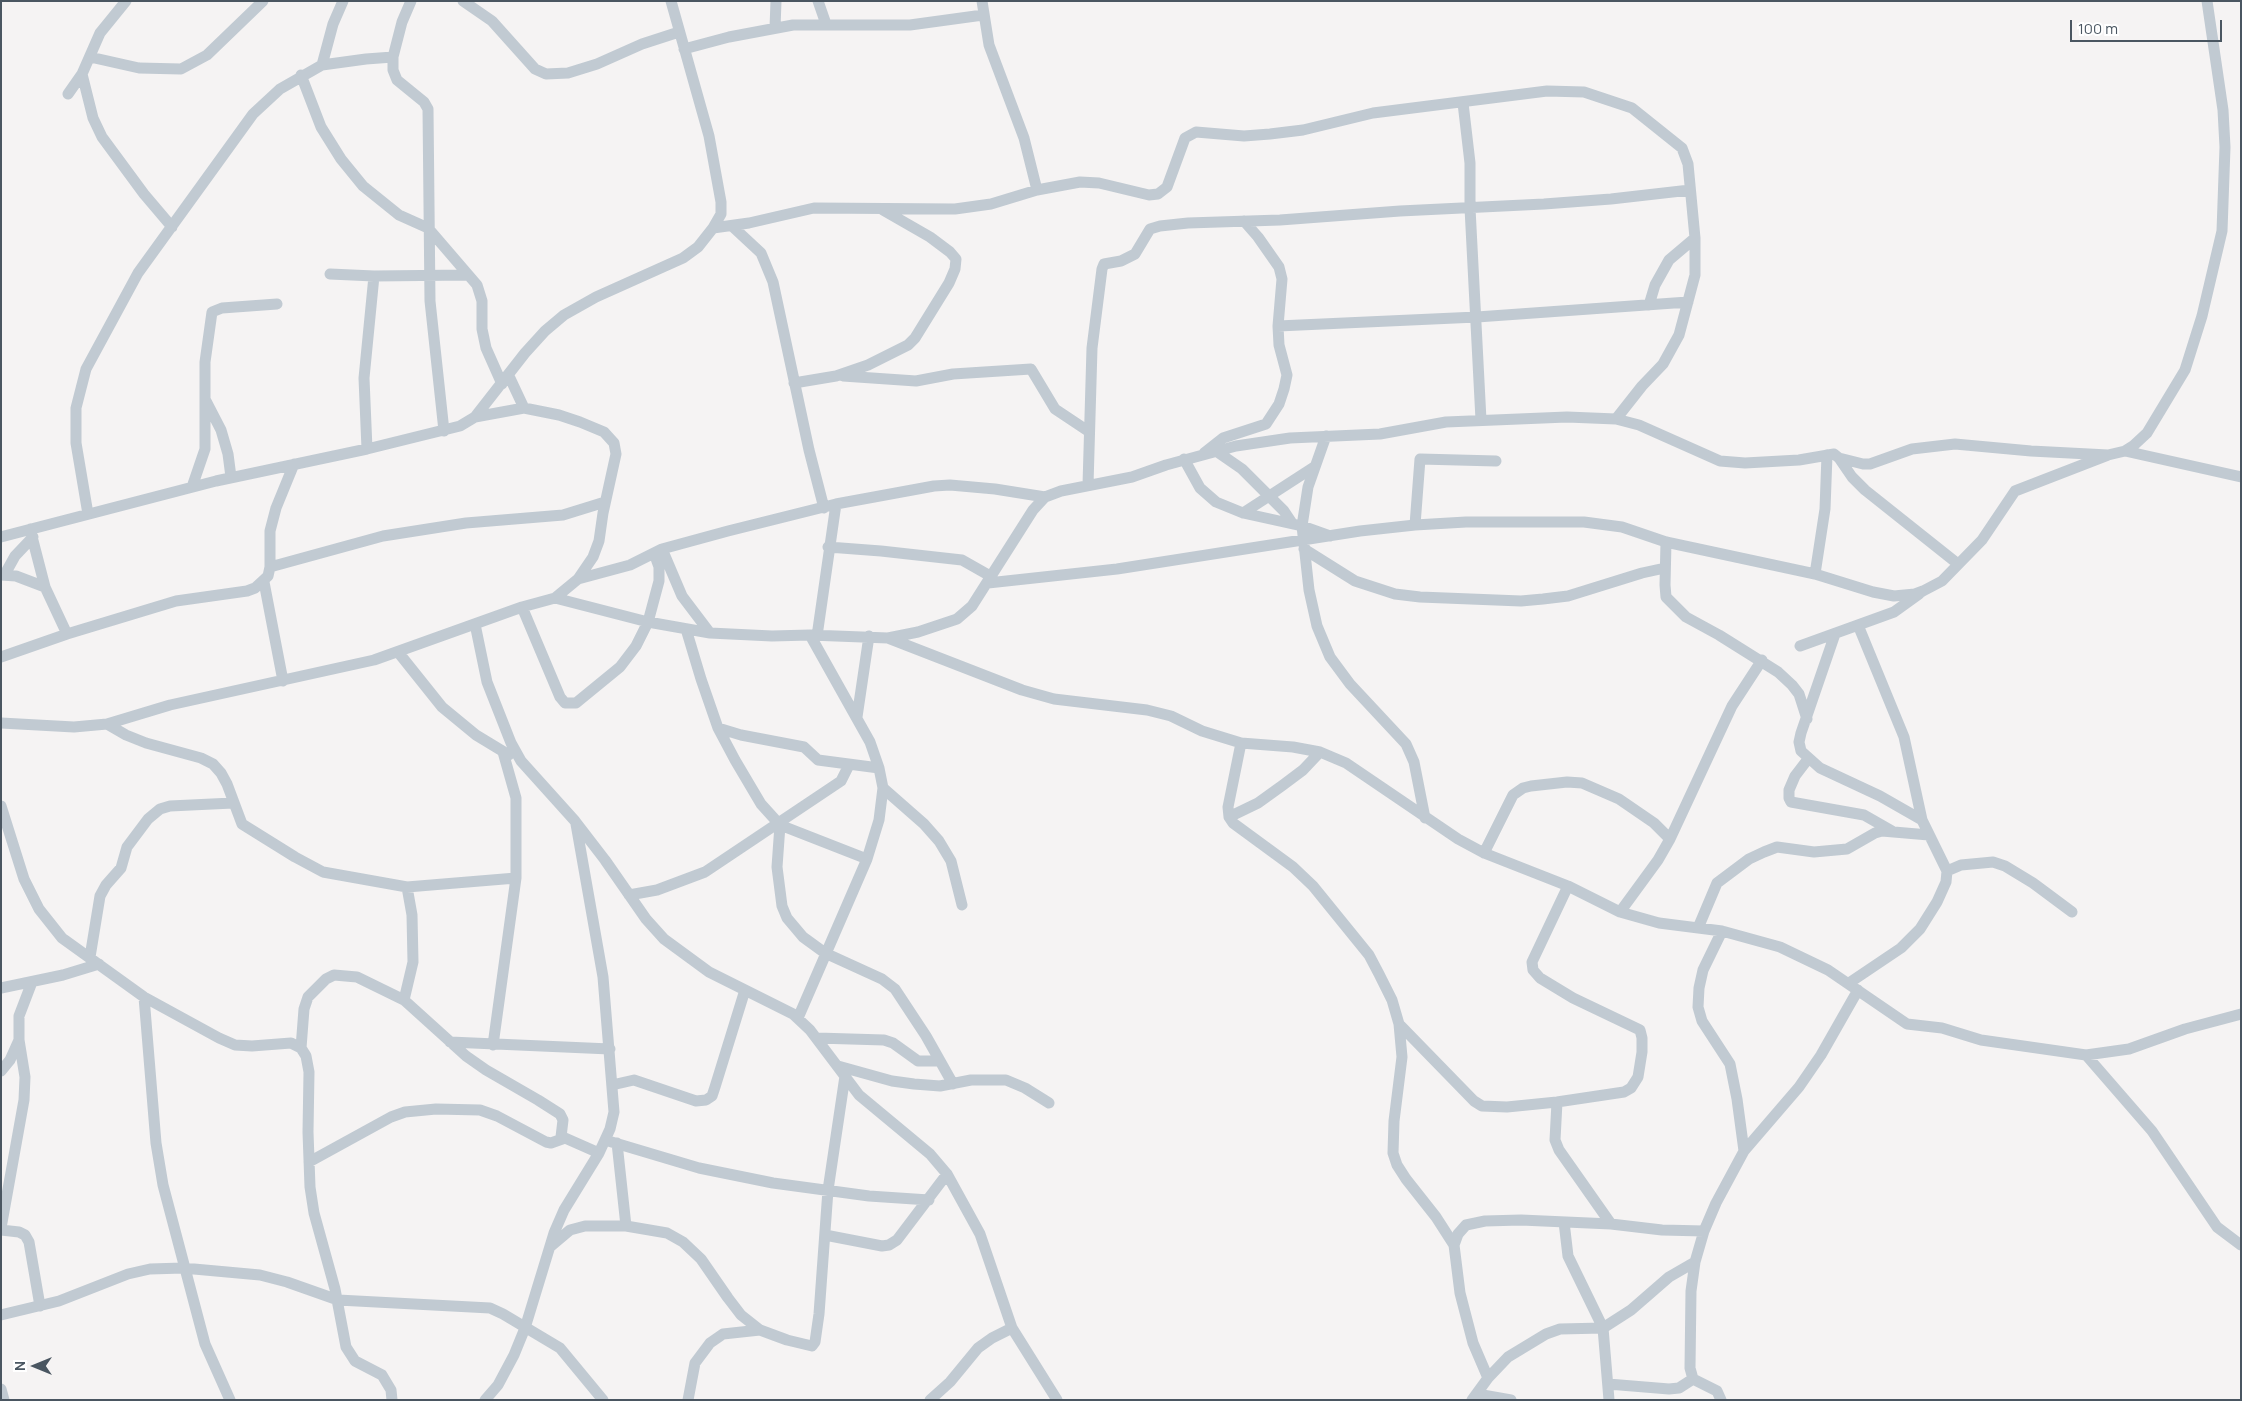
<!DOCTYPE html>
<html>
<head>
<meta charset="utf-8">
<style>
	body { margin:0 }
	#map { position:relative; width:2242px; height:1401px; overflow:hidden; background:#f5f3f3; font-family:Manrope,sans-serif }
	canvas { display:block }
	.frame { position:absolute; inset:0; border:2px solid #4a5661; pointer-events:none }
	.north { position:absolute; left:10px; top:1341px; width:50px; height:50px; -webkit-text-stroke:4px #fff; paint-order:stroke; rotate:270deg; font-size:14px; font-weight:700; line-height:20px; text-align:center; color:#4a5661 }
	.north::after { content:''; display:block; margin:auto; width:18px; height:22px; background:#4a5661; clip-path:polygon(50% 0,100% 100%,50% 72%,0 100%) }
	.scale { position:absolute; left:2070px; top:20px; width:152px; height:22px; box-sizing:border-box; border:2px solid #4a5661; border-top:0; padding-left:6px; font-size:15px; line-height:18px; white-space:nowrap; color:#4a5661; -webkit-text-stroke:4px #fff; paint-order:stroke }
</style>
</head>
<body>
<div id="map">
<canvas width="2242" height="1401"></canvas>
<div class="frame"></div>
<div class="north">N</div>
<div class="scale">100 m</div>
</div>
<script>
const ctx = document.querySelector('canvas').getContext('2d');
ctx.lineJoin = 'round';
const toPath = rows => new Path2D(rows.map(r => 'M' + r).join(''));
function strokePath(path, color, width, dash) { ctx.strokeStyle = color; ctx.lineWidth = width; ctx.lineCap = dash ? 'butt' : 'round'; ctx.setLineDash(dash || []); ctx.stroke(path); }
strokePath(toPath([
	[411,1,402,22,393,57,393,70,397,80,424,102,428,109,430,301,444,431],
	[463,1,492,21,535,69,546,74,568,73,597,64,642,44,679,32],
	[818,1,826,24],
	[982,1,989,45,1024,138,1037,190],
	[775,28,776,1],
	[684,49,729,37,793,25,910,25,983,15],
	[90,57,139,68,181,69,207,55,263,1],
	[322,65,333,24,343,1],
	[82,74,93,118,102,137,144,194,172,227],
	[301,75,321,127,341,159,363,186,399,215,428,228,477,285,482,301,482,329,486,348,502,384],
	[68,94,82,74,100,33,126,1],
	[1463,103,1470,163,1470,208,1481,420],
	[732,226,761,253,773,282,809,450,824,508],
	[713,228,749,223,814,208,955,209,991,204,1037,190,1080,182,1099,183,1149,195,1158,194,1167,187,1185,138,1196,132,1244,136,1270,134,1303,130,1373,113,1547,91,1584,92,1632,108,1682,148,1688,164,1695,238,1695,275,1679,335,1663,364,1642,386,1616,419],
	[330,274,374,276,468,275],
	[1649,305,1655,285,1669,260,1695,238],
	[1278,326,1477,317,1688,302],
	[509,376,524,408],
	[843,376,916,381,953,374,1031,369,1055,409,1088,431],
	[794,383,836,376,868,365,908,345,915,338,949,283,955,269,956,259,950,252,930,237,883,210],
	[206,401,221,430,228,454,231,477],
	[475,417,524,408,559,415,580,422,604,432,614,443,616,454,603,513,599,541,593,557,578,579,555,598],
	[1326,436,1308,487,1302,526,1309,590,1317,626,1330,657,1350,684,1406,744,1414,762,1425,818],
	[367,449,364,378,374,276],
	[1216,451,1242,469,1284,511,1292,523],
	[2125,451,2241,477],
	[1204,453,1223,438,1266,424,1279,404,1284,389,1287,375,1279,345,1278,326,1282,279,1279,267,1258,237,1244,221],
	[1839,458,1852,477,1865,490,1958,564],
	[1184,459,1200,488,1216,502,1243,513,1302,526,1330,536],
	[1088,485,1092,348,1102,269,1104,264,1121,261,1135,254,1150,229,1160,226,1188,223,1280,220,1400,211,1544,204,1611,199,1690,190],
	[192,487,205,449,205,362,212,312,222,308,277,304],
	[1243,513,1314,467],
	[88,514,76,443,76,408,86,369,138,273,253,114,280,89,322,65,366,59,393,57],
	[1415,525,1420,459,1496,461],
	[30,529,45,587,67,634],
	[1,537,216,481,367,449,460,426,475,417,525,353,545,331,564,315,596,297,683,258,698,247,713,228,721,214,721,202,709,136,671,1],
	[1666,542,1665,585,1666,597,1686,617,1719,635,1778,672,1792,685,1799,694,1807,719],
	[828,547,881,551,962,560,992,577],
	[662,549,682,596,710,633],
	[1304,549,1355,581,1395,594,1420,597,1521,601,1543,599,1568,596,1642,573,1665,568],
	[270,567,383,536,466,523,563,515,605,502],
	[5,574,15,556,33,537],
	[1815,574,1825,509,1827,455],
	[1,575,16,576,45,587],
	[578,579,630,565,662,549,728,531,836,504,934,486,950,485,995,489,1045,497],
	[264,582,283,681],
	[988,583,1117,569,1360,531,1415,525,1466,522,1584,522,1622,527,1666,542,1815,574,1873,592,1894,596,1915,594,1923,591,1942,581,1982,540,2015,491,2108,455,2125,451,2133,446,2147,433,2185,370,2202,316,2222,231,2225,147,2223,110,2207,1],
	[522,607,560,697,565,703,576,703,620,667,636,646,648,622,659,581,659,567,654,553],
	[475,624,487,682,511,743,521,761,575,821,605,860,646,919,664,939,709,972,793,1014,810,1030,859,1095,930,1154,947,1174,980,1234,1012,1328,1057,1400],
	[686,629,701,679,718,728,735,760,761,804,780,825,867,859],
	[1835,634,1801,733,1799,742,1801,751,1820,768,1880,796,1922,820],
	[817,636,836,504],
	[888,638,1022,690,1054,699,1147,710,1171,716,1202,731,1241,743,1293,747,1320,752,1346,763,1458,839,1484,853,1568,886,1620,912,1659,923,1722,931,1780,947,1828,970,1907,1024,1942,1028,1981,1040,2086,1055,2129,1049,2185,1029,2241,1014],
	[1800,646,1894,612,1919,594],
	[398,652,442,707,476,735,509,755],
	[1,657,67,634,176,601,247,591,255,588,268,576,270,567,270,531,276,508,294,464],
	[857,717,869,636],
	[1,723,74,727,107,724,170,705,374,660,522,607,555,598,648,622,710,633,772,636,810,635,888,638,918,632,957,619,972,606,1033,510,1045,497,1061,491,1132,477,1166,465,1236,446,1290,438,1380,434,1446,422,1567,417,1616,419,1639,425,1720,461,1745,463,1799,460,1834,454,1839,458,1863,464,1870,464,1912,449,1955,444,2031,451,2108,455],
	[107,724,126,735,146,743,201,758,213,764,221,773,227,784,242,824,295,857,323,872,407,887,516,878],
	[718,728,741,735,804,747,818,760,879,768],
	[1241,743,1228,807,1229,817,1233,823,1293,867,1313,886,1369,955,1379,974,1392,1000,1399,1024,1402,1057,1394,1121,1393,1153,1397,1165,1406,1179,1436,1217,1454,1245],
	[1808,759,1795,776,1789,790,1789,798,1791,802,1864,815,1892,831],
	[883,788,924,824,939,841,951,861,962,905],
	[1,806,24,879,39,909,62,938,144,997,219,1038,235,1045,252,1046,291,1043,301,1048,306,1056,309,1072,308,1132,310,1187,314,1213,335,1289,346,1347,355,1361,382,1375,391,1390,392,1400],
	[1229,817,1258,803,1283,785,1303,770,1320,752],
	[780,825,777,867,782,906,787,918,803,937,825,953,882,979,895,989,926,1036,953,1084],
	[1484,853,1513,795,1523,788,1531,786,1567,782,1582,783,1619,799,1654,823,1670,839],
	[1947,871,1961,865,1993,862,2005,866,2033,883,2072,912],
	[629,895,657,890,705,872,841,781,849,765],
	[1620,912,1658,860,1670,839,1732,706,1762,660],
	[1698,928,1717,883,1749,859,1764,852,1777,847,1814,852,1847,849,1875,833,1882,831,1929,835],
	[1722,931,1703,970,1699,988,1698,1007,1702,1021,1730,1064,1737,1099,1744,1151],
	[90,957,100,896,106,885,121,868,127,847,148,819,160,809,170,806,233,803],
	[1849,983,1901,948,1920,929,1937,902,1946,882,1947,871,1922,820,1904,737,1858,625],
	[1,988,63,975,99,964],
	[144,997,156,1143,163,1185,205,1344,230,1400],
	[404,1000,413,962,412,915,407,887],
	[798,1018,867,859,879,820,883,788,879,768,870,742,810,635],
	[1399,1024,1474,1101,1482,1106,1507,1107,1557,1102,1624,1092,1631,1088,1638,1077,1642,1052,1642,1038,1640,1030,1573,998,1540,978,1533,970,1532,962,1568,886],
	[817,1038,884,1040,893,1043,918,1061,940,1061],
	[450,1042,610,1049],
	[493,1045,516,878,516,798,503,752],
	[301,1048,304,1009,308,997,326,979,334,975,357,977,404,1000,466,1056,486,1070,538,1100,560,1114,563,1120,561,1137],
	[2086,1055,2152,1131,2217,1227,2241,1245],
	[838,1066,892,1081,914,1084,940,1086,971,1080,1006,1080,1025,1088,1049,1103],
	[1,1071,10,1060,19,1040],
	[612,1085,634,1080,696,1101,706,1100,712,1096,715,1087,745,990],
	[1557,1102,1555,1140,1559,1150,1611,1224],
	[605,1140,699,1168,773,1183,869,1196,929,1200],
	[617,1143,626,1226],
	[309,1162,391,1117,405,1112,436,1109,480,1110,497,1116,546,1142,551,1143,565,1138,599,1153],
	[1564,1222,1568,1256,1603,1328,1609,1400],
	[1,1228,24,1100,25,1077,19,1040,19,1016,32,982],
	[1,1230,19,1232,25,1235,29,1242,40,1306],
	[825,1235,882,1246,889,1245,897,1240,947,1174],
	[551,1246,570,1230,585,1226,626,1226,667,1233,683,1242,701,1259,728,1298,741,1315,760,1330,787,1340,812,1346,815,1342,819,1314,828,1190,845,1076],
	[1,1315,59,1301,128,1274,150,1269,183,1268,260,1275,287,1282,338,1300,490,1308,503,1314,560,1348,603,1400],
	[1488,1378,1473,1343,1460,1293,1454,1245,1458,1234,1466,1225,1485,1221,1521,1220,1611,1224,1662,1230,1704,1231],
	[1608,1384,1669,1389,1679,1388,1693,1379],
	[1,1389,4,1400],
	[1477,1394,1511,1400],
	[485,1400,498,1385,514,1355,525,1328,554,1233,564,1210,599,1153,610,1129,614,1112,603,977,576,824],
	[688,1400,695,1363,710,1343,723,1334,760,1330],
	[930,1400,950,1382,978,1348,992,1338,1012,1328],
	[1472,1400,1488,1378,1508,1357,1546,1334,1560,1329,1603,1328,1631,1310,1669,1277,1695,1262],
	[1721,1400,1717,1391,1693,1379,1690,1368,1691,1291,1695,1262,1704,1231,1716,1203,1744,1151,1799,1087,1821,1055,1858,990]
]), '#c1cad2', 11);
</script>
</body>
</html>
